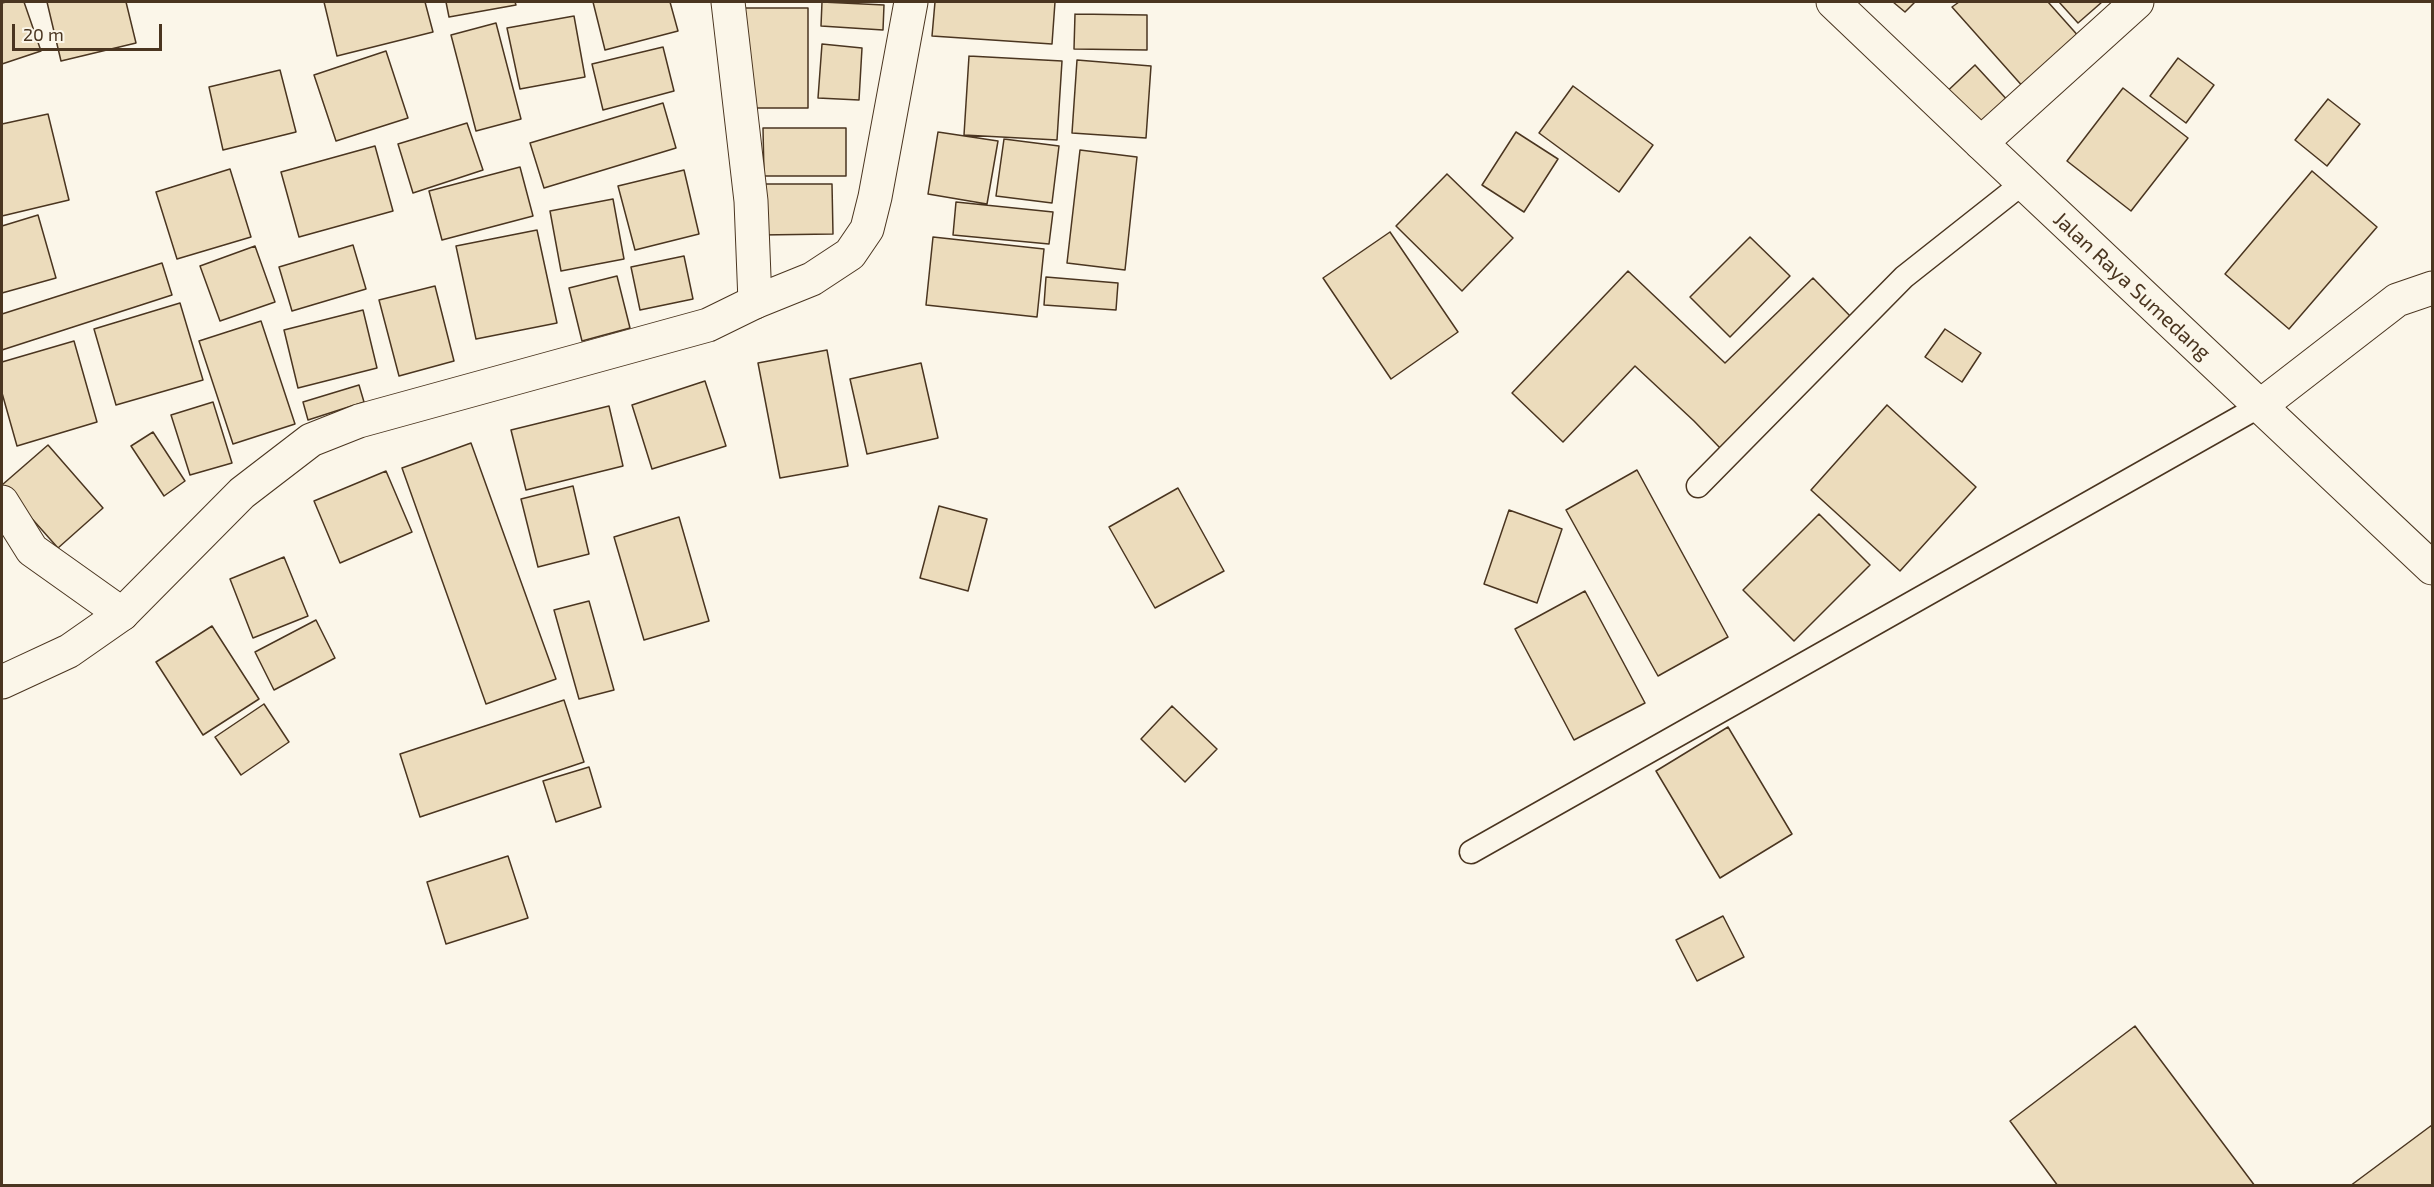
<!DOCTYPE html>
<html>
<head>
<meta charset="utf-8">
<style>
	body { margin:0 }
	#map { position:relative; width:2434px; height:1187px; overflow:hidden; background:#fbf6e9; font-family:"Exo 2",sans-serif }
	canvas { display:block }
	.frame { position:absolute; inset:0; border:3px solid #4a3520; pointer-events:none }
	.scale { position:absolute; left:12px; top:24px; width:150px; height:27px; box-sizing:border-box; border:3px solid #4a3520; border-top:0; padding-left:8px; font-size:18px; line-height:21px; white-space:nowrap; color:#4a3520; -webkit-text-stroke:4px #fbf6e9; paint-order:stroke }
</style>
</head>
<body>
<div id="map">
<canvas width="2434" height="1187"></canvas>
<div class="frame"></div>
<div class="scale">20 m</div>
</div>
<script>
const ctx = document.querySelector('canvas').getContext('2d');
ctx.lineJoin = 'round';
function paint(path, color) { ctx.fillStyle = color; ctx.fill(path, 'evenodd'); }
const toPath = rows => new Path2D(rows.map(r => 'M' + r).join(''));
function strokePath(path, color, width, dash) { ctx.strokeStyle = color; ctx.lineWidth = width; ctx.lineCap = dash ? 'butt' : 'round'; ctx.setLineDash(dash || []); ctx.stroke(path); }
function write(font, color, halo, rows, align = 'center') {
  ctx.font = font + ' "Exo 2",sans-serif'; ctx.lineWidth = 4.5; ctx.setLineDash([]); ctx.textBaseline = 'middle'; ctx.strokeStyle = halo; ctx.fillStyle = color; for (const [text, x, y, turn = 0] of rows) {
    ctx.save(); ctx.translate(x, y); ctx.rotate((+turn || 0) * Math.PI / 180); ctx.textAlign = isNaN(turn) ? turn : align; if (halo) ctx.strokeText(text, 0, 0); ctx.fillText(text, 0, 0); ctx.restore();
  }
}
const building = toPath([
	[6,2,24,2,41,51,2,64,2,3,6,2],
	[47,2,126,2,136,43,61,61,47,2],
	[324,2,425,2,433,32,337,56,324,2],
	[446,2,515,2,516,5,449,17,446,2],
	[593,2,670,2,678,31,605,50,593,2],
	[822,2,884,5,883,30,821,26,822,2],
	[935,2,1055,2,1052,44,932,36,935,2],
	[1893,2,1915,2,1905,12,1893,2],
	[1959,2,2048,2,2081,39,2025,89,1952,7,1959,2],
	[2059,2,2102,2,2078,23,2059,2],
	[745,8,808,8,808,108,744,108,745,8],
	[1075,14,1147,15,1147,50,1074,49,1075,14],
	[574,16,585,77,520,89,507,28,574,16],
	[496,23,521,119,476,131,451,35,496,23],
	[822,44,862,48,859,100,818,98,822,44],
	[663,47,674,91,603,110,592,64,663,47],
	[386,51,408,118,336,141,314,75,386,51],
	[969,56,1062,61,1057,140,964,135,969,56],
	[2178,58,2214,85,2186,123,2150,96,2178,58],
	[1077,60,1151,66,1146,138,1072,133,1077,60],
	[1975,65,2011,104,1975,138,1939,99,1975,65],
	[280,70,296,132,223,150,209,87,280,70],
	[1573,86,1653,145,1619,192,1539,133,1573,86],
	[2123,88,2188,138,2131,211,2067,161,2123,88],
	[2328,99,2360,124,2327,166,2295,140,2328,99],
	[663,103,676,148,544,188,530,143,663,103],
	[48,114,69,200,2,216,2,124,48,114],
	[467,123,483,170,413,193,398,144,467,123],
	[763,128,846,128,846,176,764,176,763,128],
	[938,132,998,141,987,204,928,194,938,132],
	[1516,132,1558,159,1524,212,1482,185,1516,132],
	[1004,139,1059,146,1052,203,996,196,1004,139],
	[375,146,393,211,299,237,281,172,375,146],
	[1080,150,1137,157,1125,270,1067,263,1080,150],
	[520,167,533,216,442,240,429,191,520,167],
	[230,169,251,237,177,259,156,192,230,169],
	[684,170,699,234,635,250,618,186,684,170],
	[2312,171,2377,227,2289,329,2225,274,2312,171],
	[1447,174,1513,238,1462,291,1396,226,1447,174],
	[758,184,832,184,833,234,760,235,758,184],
	[613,199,624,259,561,271,550,211,613,199],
	[956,202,1053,212,1049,244,953,235,956,202],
	[38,215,56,278,2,293,2,226,38,215],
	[537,230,557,323,476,339,456,246,537,230],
	[1390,232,1458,332,1391,379,1323,278,1390,232],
	[933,237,1044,249,1037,317,926,305,933,237],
	[1750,237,1790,276,1730,337,1690,297,1750,237],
	[353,245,366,289,292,311,279,267,353,245],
	[255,246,275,302,220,321,200,266,255,246],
	[684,256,693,299,640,310,631,267,684,256],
	[162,263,172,295,2,350,2,314,162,263],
	[1628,271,1725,363,1813,278,1854,320,1722,450,1694,421,1635,366,1563,442,1512,393,1628,271],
	[617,276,630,328,582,341,569,288,617,276],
	[1046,277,1118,283,1116,310,1044,305,1046,277],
	[435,286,454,361,399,376,379,300,435,286],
	[180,303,203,380,116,405,94,329,180,303],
	[363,310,377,368,298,388,284,330,363,310],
	[261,321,295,424,233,444,199,341,261,321],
	[1945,329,1981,353,1962,382,1925,357,1945,329],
	[74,341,97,422,17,446,2,393,2,362,74,341],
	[827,350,848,466,780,478,758,363,827,350],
	[921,363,938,438,867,454,850,379,921,363],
	[705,381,726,446,652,469,632,405,705,381],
	[359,385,364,402,308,420,303,402,359,385],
	[213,402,232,463,190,475,171,415,213,402],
	[1887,405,1976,487,1900,571,1811,490,1887,405],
	[609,406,623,466,526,490,511,430,609,406],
	[153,432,185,481,164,496,131,446,153,432],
	[471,443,556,679,486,704,402,468,471,443],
	[48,445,103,508,58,548,2,485,48,445],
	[1637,470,1728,637,1658,676,1566,510,1637,470],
	[386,471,412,532,340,563,314,501,386,471],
	[573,486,589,554,538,567,521,499,573,486],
	[1178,488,1224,571,1155,608,1109,527,1178,488],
	[939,506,987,519,968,591,920,578,939,506],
	[1509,510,1562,529,1537,603,1484,584,1509,510],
	[1819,514,1870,565,1794,641,1743,590,1819,514],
	[679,517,709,621,644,640,614,537,679,517],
	[284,557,308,616,253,638,230,579,284,557],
	[1585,591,1645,703,1574,740,1515,629,1585,591],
	[589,601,614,690,579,699,554,610,589,601],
	[316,620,335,658,274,690,255,652,316,620],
	[212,626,259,699,203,735,156,662,212,626],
	[564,700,584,762,420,817,400,754,564,700],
	[264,704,289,742,241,775,215,737,264,704],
	[1172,706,1217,749,1185,782,1141,739,1172,706],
	[1728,727,1792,834,1720,878,1656,771,1728,727],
	[589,767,601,807,556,822,543,781,589,767],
	[508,856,528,918,446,944,427,882,508,856],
	[1723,916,1744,957,1697,981,1676,940,1723,916],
	[2135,1026,2255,1186,2058,1186,2010,1121,2135,1026],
	[2432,1125,2432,1186,2350,1186,2432,1125]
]);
paint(building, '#ecdcbc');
strokePath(building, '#4a3520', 1.5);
const lane = toPath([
	[1698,486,1904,277,2023,183],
	[1471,852,2260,406]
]);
const street = toPath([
	[728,2,751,201,755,302],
	[1981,143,2137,2],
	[2260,406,2397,300,2432,288],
	[2,502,32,550,122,614]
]);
const secondary = toPath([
	[2,682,69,651,122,614,242,493,311,440,359,421,708,325,755,302,812,279,850,254,867,229,875,197,911,2]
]);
const highway = toPath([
	[1833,2,1981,143,2432,568]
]);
strokePath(lane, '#4a3520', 25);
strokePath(street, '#4a3520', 35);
strokePath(secondary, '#4a3520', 35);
strokePath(highway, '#4a3520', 35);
strokePath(lane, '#fbf6e9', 22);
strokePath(street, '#fbf6e9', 33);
strokePath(secondary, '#fbf6e9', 33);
strokePath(highway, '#fbf6e9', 33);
write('21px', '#4a3520', '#fbf6e9', [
	["Jalan Raya Sumedang",2132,286,43]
]);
</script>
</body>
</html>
